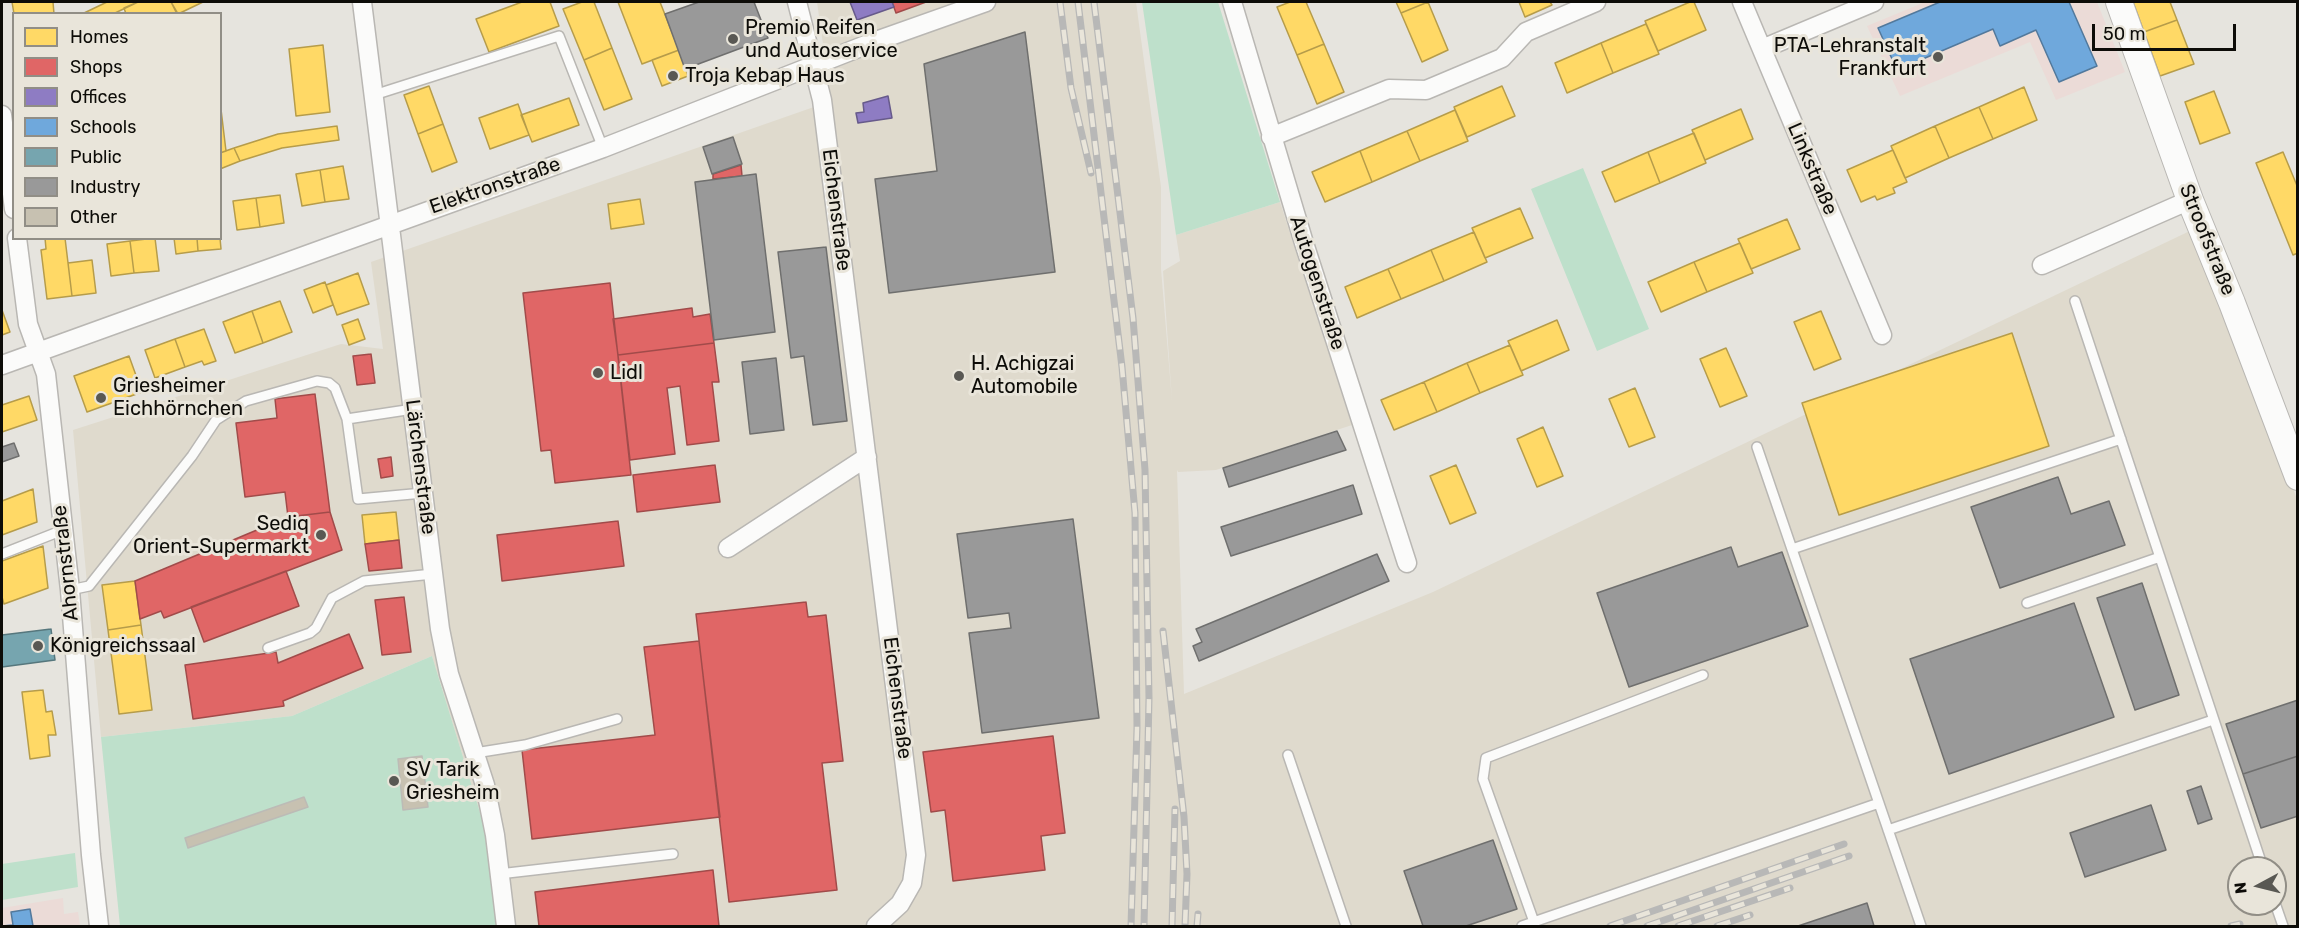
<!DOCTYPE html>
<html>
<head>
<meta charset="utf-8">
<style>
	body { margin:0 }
	#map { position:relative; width:2299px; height:928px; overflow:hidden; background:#e6e4de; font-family:Rubik,sans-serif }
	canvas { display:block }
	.frame { position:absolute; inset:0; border:3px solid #0d0c08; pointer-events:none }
	.legend { position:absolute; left:12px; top:12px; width:210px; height:228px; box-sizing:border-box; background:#e9e5da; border:2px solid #918e86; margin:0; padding:8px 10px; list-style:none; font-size:18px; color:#0d0c08 }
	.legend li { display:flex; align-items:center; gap:12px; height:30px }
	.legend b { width:30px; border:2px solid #918e86 }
	.north { position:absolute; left:2227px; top:856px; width:60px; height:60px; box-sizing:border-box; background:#e9e5da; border:2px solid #918e86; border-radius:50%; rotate:263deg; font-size:16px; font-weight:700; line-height:24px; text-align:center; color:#0d0c08 }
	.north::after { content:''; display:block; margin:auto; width:21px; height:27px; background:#595853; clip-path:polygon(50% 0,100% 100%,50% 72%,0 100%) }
	.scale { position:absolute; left:2092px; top:24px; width:144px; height:27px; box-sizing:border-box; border:3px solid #0d0c08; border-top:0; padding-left:8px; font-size:18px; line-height:21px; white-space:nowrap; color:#0d0c08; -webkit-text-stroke:4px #e9e5da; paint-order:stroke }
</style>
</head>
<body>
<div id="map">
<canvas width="2299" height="928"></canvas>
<div class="frame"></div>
<ul class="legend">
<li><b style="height:16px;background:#ffd966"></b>Homes</li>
<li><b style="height:16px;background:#e06666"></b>Shops</li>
<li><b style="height:16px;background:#8e7cc3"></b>Offices</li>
<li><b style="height:16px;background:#6fa8dc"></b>Schools</li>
<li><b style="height:16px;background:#76a5af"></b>Public</li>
<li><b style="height:16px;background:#999"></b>Industry</li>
<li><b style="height:16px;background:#c7c1b1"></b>Other</li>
</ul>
<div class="north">N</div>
<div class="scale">50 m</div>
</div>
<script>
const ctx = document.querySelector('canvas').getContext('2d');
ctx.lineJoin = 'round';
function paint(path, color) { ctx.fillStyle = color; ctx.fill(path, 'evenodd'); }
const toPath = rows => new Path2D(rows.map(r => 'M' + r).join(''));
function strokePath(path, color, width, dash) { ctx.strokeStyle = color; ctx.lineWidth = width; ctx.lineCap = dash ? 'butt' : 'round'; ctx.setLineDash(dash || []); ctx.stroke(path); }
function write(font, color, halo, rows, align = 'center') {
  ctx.font = font + ' Rubik,sans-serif'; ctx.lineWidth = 6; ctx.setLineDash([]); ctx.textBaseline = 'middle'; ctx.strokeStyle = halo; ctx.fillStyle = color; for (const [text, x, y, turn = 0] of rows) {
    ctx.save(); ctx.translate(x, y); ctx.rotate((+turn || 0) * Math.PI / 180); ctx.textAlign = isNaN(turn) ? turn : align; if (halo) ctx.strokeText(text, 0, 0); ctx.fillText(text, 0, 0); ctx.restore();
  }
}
paint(toPath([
	[817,2,1136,2,1161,187,1161,269,1172,401,1163,271,1180,261,1176,235,1280,202,1352,425,1216,470,1178,472,1177,470,1184,694,1433,592,2194,229,2297,499,2297,926,497,926,486,832,432,656,292,716,101,737,73,430,341,344,383,349,371,262,831,101],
	[2239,868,2275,868,2275,904,2239,904]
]), '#dfdacd');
paint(toPath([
	[1925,2,2097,2,2125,72,2056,100,2030,42,1900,96,1867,26],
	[63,898,64,914,78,912,80,926,2,926,2,908]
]), '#ebdbd7');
paint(toPath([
	[1142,2,1218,2,1280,202,1176,235],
	[1583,168,1649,329,1597,351,1531,189],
	[432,656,486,832,497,926,120,926,101,737,292,716],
	[75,853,78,887,2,900,2,864]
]), '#bee0cb');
const homes = toPath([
	[12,2,53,2,54,14,14,14,12,2],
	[107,2,138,2,113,14,82,14,107,2],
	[138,2,171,2,177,14,126,14,124,8,138,2],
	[171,2,203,2,178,14,171,2],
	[522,2,550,2,559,26,489,52,476,19,522,2],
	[582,2,594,2,612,48,584,60,563,9,582,2],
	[618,2,660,2,679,50,642,64,618,2],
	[1290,2,1306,2,1324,44,1297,55,1277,7,1290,2],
	[1396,2,1428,2,1401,13,1396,2],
	[1428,2,1448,50,1422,62,1401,13,1428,2],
	[1519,2,1550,2,1552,5,1525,17,1519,2],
	[1690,2,1694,2,1706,30,1658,51,1645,21,1690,2],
	[2133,2,2170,2,2177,20,2144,32,2133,2],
	[2177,20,2194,64,2160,76,2144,32,2177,20],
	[1646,24,1659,54,1613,73,1601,43,1646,24],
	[1601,43,1613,73,1567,93,1555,63,1601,43],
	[1324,44,1344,92,1317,104,1297,55,1324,44],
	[323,45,330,112,296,116,289,49,323,45],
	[612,48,632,99,604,110,584,60,612,48],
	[679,50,688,76,662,86,652,60,679,50],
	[429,86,443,124,418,134,404,95,429,86],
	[1502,86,1515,116,1467,137,1454,107,1502,86],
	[2024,87,2037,120,1993,139,1979,107,2024,87],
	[2214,91,2230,133,2200,144,2185,102,2214,91],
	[569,98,579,125,532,142,521,115,569,98],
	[220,101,226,151,220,153,220,101],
	[518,104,529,135,490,149,479,118,518,104],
	[1979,107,1993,139,1949,158,1935,126,1979,107],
	[1741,109,1753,139,1705,160,1692,130,1741,109],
	[1455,110,1468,141,1420,161,1407,131,1455,110],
	[443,124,457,162,432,172,418,134,443,124],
	[337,126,339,140,282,148,240,161,234,148,278,134,337,126],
	[1935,126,1949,158,1905,178,1891,146,1935,126],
	[1407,131,1420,161,1372,182,1360,151,1407,131],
	[1694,133,1706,163,1660,183,1648,152,1694,133],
	[234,148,240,161,220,169,220,153,234,148],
	[1893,150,1907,182,1893,188,1895,193,1877,200,1875,196,1861,202,1847,170,1893,150],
	[1360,151,1372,182,1325,202,1312,172,1360,151],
	[1648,152,1660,183,1615,202,1602,172,1648,152],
	[2283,152,2298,188,2298,253,2293,255,2256,163,2283,152],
	[343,166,349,199,325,202,320,170,343,166],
	[320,170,325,202,302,206,296,174,320,170],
	[280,195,284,223,260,227,256,198,280,195],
	[256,198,260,227,237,230,233,201,256,198],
	[640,199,644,224,611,229,608,204,640,199],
	[1520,208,1533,238,1485,258,1472,228,1520,208],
	[1787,219,1800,249,1751,269,1738,239,1787,219],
	[1474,232,1487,262,1444,281,1431,250,1474,232],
	[45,238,65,238,72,296,47,299,41,250,46,249,45,238],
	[155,238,159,271,134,273,130,241,155,238],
	[174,238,197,238,198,251,176,254,174,238],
	[197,238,220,238,221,249,198,251,197,238],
	[130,241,134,273,111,276,107,244,130,241],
	[1740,243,1753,273,1707,292,1694,262,1740,243],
	[1431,250,1444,281,1401,299,1388,269,1431,250],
	[92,260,96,293,72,296,68,263,92,260],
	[1694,262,1707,292,1661,312,1648,282,1694,262],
	[1388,269,1401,299,1357,318,1345,287,1388,269],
	[358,273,369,304,337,315,326,285,358,273],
	[325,282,333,305,313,313,304,290,325,282],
	[280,301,292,332,263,343,252,311,280,301],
	[2,310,10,332,2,335,2,310],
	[252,311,263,343,235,353,223,322,252,311],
	[1821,311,1841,359,1814,370,1794,322,1821,311],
	[358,319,365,339,349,345,342,325,358,319],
	[1557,320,1569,350,1521,371,1508,341,1557,320],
	[204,329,216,361,204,365,202,361,185,367,175,339,204,329],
	[2012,333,2049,446,1839,515,1802,403,2012,333],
	[175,339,185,367,155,378,145,350,175,339],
	[1510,345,1523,375,1480,393,1467,363,1510,345],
	[1726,348,1747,396,1720,407,1700,359,1726,348],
	[129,356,142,392,87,412,74,376,129,356],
	[1467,363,1480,393,1437,412,1424,382,1467,363],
	[1424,382,1437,412,1394,430,1381,400,1424,382],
	[1635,388,1655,437,1629,447,1609,399,1635,388],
	[29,396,37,420,2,432,2,405,29,396],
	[1543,427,1563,476,1537,487,1517,439,1543,427],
	[1456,465,1476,513,1450,524,1430,476,1456,465],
	[33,489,37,522,2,535,2,501,33,489],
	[396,512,399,540,365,544,362,515,396,512],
	[43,546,48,588,4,604,2,597,2,561,43,546],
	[135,581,141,625,108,630,102,585,135,581],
	[141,625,152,710,119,714,108,630,141,625],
	[43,690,46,712,52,711,56,735,48,735,50,756,30,759,22,692,43,690]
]);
paint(homes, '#ffd966');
strokePath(homes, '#b69c4a', 1.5);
const shops = toPath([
	[892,2,926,2,896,13,892,2],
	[741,165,742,176,713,179,713,174,741,165],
	[610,283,631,475,555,483,551,450,541,451,523,293,610,283],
	[692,308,693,317,710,314,714,343,618,355,613,319,692,308],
	[714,343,719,382,712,382,719,441,687,445,680,386,667,388,675,454,630,460,618,355,714,343],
	[371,354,375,383,357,385,353,356,371,354],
	[315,394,330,512,288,517,285,492,245,497,236,423,277,418,275,399,315,394],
	[391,457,393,476,381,478,378,459,391,457],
	[715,465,720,502,637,512,633,475,715,465],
	[330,512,342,550,164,618,161,611,140,619,135,581,288,517,330,512],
	[618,521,624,566,502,581,497,535,618,521],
	[399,540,402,568,369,571,365,544,399,540],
	[286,571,299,606,204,642,191,607,286,571],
	[404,597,411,652,382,655,375,600,404,597],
	[806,602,808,617,826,615,843,761,822,763,837,890,729,902,696,614,806,602],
	[349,634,363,668,283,701,284,706,193,719,185,665,276,652,278,663,349,634],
	[699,641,720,817,532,839,522,750,655,735,644,647,699,641],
	[1053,736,1065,833,1041,836,1045,870,953,881,945,810,931,812,923,752,1053,736],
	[713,870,719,926,539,926,535,892,713,870]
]);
paint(shops, '#e06666');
strokePath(shops, '#a14b4a', 1.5);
const offices = toPath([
	[850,2,892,2,894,7,857,20,850,2],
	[888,96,892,118,858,123,856,113,864,112,863,103,888,96]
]);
paint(offices, '#8e7cc3');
strokePath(offices, '#675a8b', 1.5);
const schools = toPath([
	[1940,2,2069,2,2097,66,2059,82,2036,30,2000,46,1993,29,1897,70,1878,28,1940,2],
	[30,909,33,926,2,926,13,925,11,912,30,909]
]);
paint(schools, '#6fa8dc');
strokePath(schools, '#52799c', 1.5);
const public = toPath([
	[51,629,55,660,2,667,2,635,51,629]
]);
paint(public, '#76a5af');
strokePath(public, '#56777d', 1.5);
const industry = toPath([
	[699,2,754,2,768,38,685,69,665,14,699,2],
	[1025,32,1055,272,889,293,875,179,937,171,924,64,1025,32],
	[733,137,742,164,712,174,703,147,733,137],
	[756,174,775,332,714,340,695,182,756,174],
	[826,247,847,421,813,425,804,356,791,358,778,252,826,247],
	[776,358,784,430,750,434,742,362,776,358],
	[1337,431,1346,450,1229,487,1223,468,1337,431],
	[14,443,19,456,2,462,2,447,14,443],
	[2058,477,2071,514,2109,501,2125,545,2000,588,1971,507,2058,477],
	[1353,485,1362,514,1231,556,1221,527,1353,485],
	[1073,519,1099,718,982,733,969,633,1011,628,1009,613,968,618,957,534,1073,519],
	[1731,547,1738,567,1782,552,1808,626,1629,687,1597,593,1731,547],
	[1377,554,1389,581,1199,661,1193,646,1202,642,1196,629,1377,554],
	[2142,583,2179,695,2135,710,2097,598,2142,583],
	[2074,603,2114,717,1949,774,1910,659,2074,603],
	[2298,700,2298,756,2243,774,2226,724,2298,700],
	[2298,756,2298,816,2261,828,2243,774,2298,756],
	[2201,786,2212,819,2198,824,2187,791,2201,786],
	[2151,805,2166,850,2085,877,2070,833,2151,805],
	[1493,840,1517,909,1466,926,1423,926,1404,871,1493,840],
	[1867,903,1874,926,1798,926,1867,903]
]);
paint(industry, '#999');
strokePath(industry, '#6f6f6e', 1.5);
const building = toPath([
	[422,756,428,807,403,810,398,759,422,756],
	[304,797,308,807,188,848,185,838,304,797]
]);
paint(building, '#c7c1b1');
strokePath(building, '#bcbbb6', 1.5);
const lane = toPath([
	[374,95,559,36,603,148],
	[2075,301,2263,868],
	[347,419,358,499,423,493],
	[1757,447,1921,926],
	[1792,549,2121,439],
	[2,554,63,530],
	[70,590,89,586,192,456,216,420,246,401,317,381,329,383,335,388,347,419,413,409],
	[2027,603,2160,557],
	[268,648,310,633,316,628,332,598,364,581,433,574],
	[475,753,525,745,617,719],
	[1288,755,1346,926],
	[1888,830,2213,720],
	[499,874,673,854],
	[2275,903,2283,926],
	[1534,922,1483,779,1486,758,1703,675],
	[1522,926,1879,803]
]);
const street = toPath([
	[362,2,440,629,449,674,485,785,495,835,506,926],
	[797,2,822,100,916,855,912,883,900,904,876,926],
	[1232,2,1304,243,1407,563],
	[1742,2,1882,335],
	[1762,49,1874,2],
	[2,115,14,209],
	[1271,137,1389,89,1426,90,1502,58,1526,32,1596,2],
	[17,238,28,324,46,374,70,590,91,855,99,926],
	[2042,265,2190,200],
	[2,365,603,148,876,41,986,2],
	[728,548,867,457]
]);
const secondary = toPath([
	[2119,2,2190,200,2232,303,2298,477]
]);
strokePath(lane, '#b9b7b3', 12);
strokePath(street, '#b9b7b3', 21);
strokePath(secondary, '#b9b7b3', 28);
strokePath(lane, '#fbfbfa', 9);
strokePath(street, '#fbfbfa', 18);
strokePath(secondary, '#fbfbfa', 26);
const rail = toPath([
	[1060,2,1071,88,1091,173],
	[1078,2,1122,367,1135,513,1137,728,1131,926],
	[1094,2,1133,318,1145,470,1149,698,1144,926],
	[1163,631,1184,817,1187,874,1185,926],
	[1172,926,1175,809],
	[1197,926,1198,914],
	[1610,926,1844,844],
	[1647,926,1849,856],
	[1678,926,1790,888],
	[1717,926,1750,915],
	[2231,926,2240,924]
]);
strokePath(rail, '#b8b8b7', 7);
strokePath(rail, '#e9e5da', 4.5, [14]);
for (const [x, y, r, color] of [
	[733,39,6,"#595853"],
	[1938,57,6,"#595853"],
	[673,76,6,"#595853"],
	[598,373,6,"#595853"],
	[959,376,6,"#595853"],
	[101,398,6,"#595853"],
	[321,535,6,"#595853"],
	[38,646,6,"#595853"],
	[394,781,6,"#595853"]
]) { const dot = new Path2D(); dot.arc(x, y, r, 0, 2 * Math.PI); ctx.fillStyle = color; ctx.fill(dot); strokePath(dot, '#e9e5da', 2); }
write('20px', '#0d0c08', '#e9e5da', [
	["Premio Reifen",745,28],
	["und Autoservice",745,51],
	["PTA-Lehranstalt",1926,46,"right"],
	["Frankfurt",1926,69,"right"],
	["Troja Kebap Haus",685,76],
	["H. Achigzai",971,364],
	["Automobile",971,387],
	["Lidl",610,373],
	["Griesheimer",113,386],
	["Eichhörnchen",113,409],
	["Sediq",309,524,"right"],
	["Orient-Supermarkt",309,547,"right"],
	["Königreichssaal",50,646],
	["SV Tarik",406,770],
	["Griesheim",406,793]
], 'left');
write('20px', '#0d0c08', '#e9e5da', [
	["Linkstraße",1812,169,67],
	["Elektronstraße",495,186,-19],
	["Eichenstraße",836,210,83],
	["Stroofstraße",2207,240,68],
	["Autogenstraße",1317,283,72],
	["Lärchenstraße",420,467,83],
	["Ahornstraße",66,563,-96],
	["Eichenstraße",897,698,83]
]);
</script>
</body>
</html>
